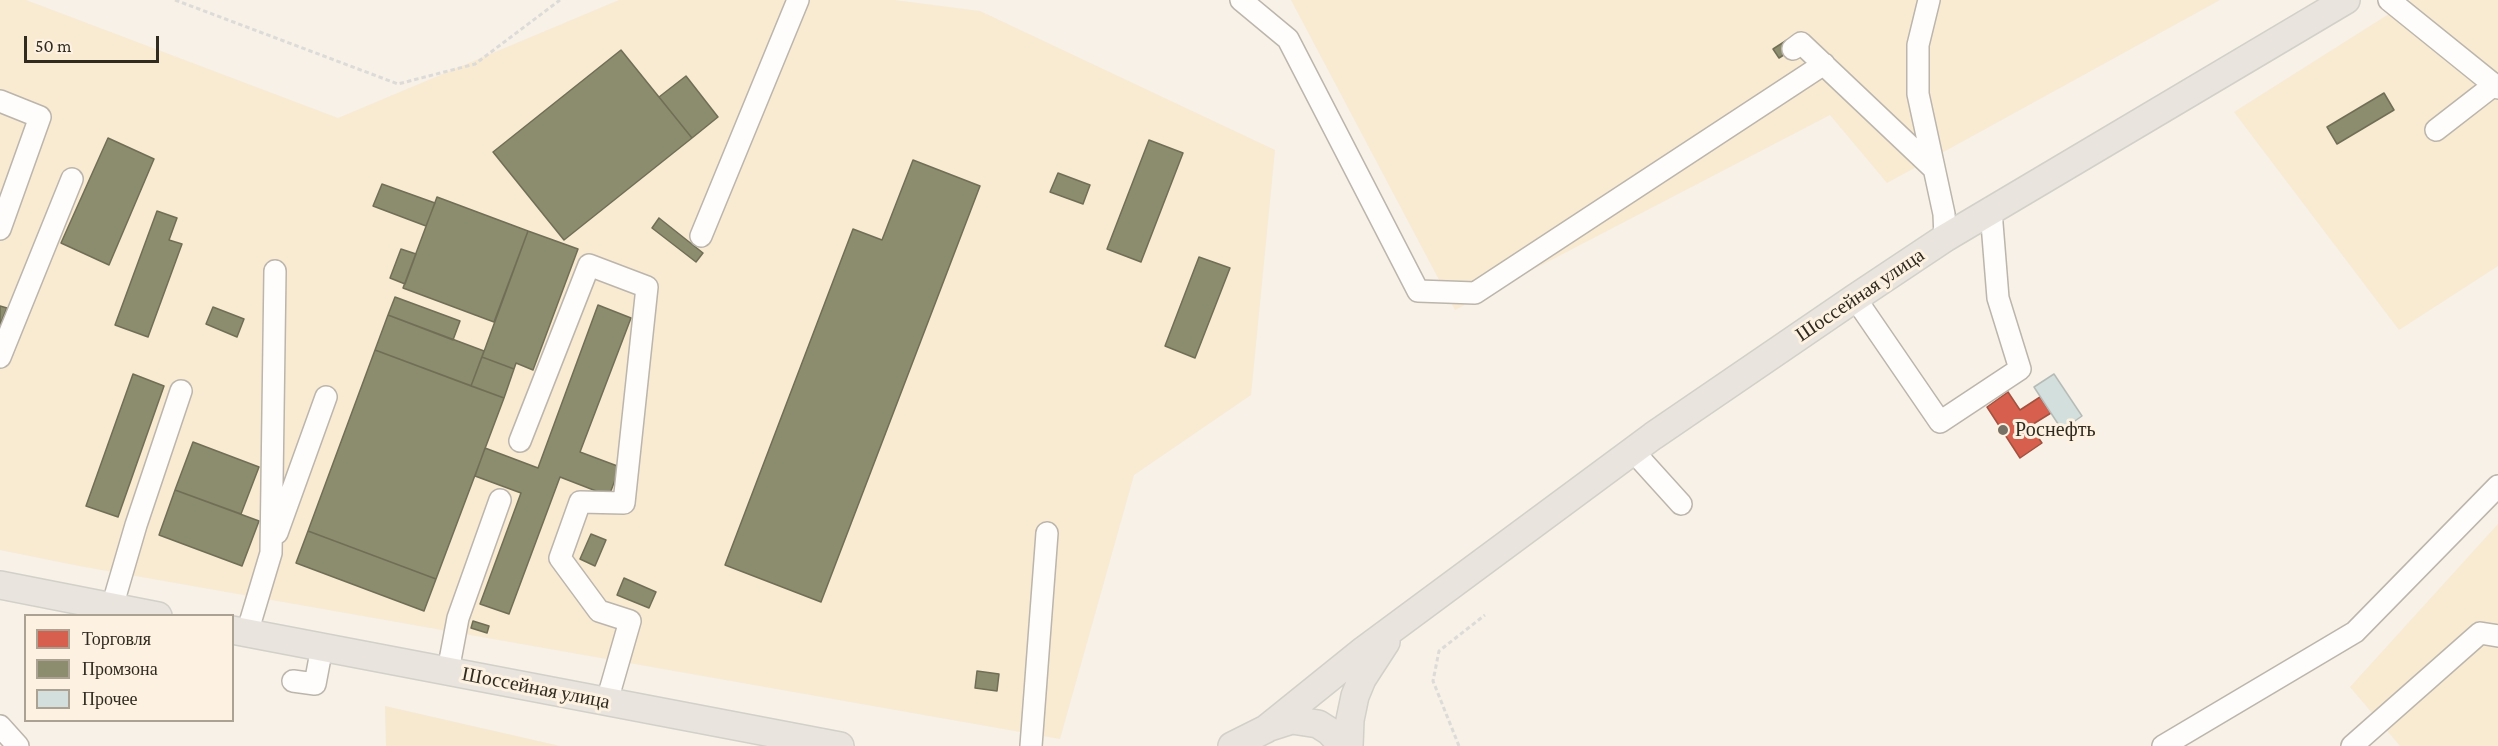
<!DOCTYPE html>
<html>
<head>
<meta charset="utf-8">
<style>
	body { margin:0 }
	#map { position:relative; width:2498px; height:746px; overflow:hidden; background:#f7f1e7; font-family:"Crimson Pro",serif }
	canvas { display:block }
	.legend { position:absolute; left:24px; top:614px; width:210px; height:108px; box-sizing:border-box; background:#fdf2e1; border:2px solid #aba293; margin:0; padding:8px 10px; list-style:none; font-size:18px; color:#302a1f }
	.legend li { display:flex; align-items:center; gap:12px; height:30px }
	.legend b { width:30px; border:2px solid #aba293 }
	.scale { position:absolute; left:24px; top:36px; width:135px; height:27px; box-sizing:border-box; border:3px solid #302a1f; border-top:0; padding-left:8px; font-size:18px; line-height:21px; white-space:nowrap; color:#302a1f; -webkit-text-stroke:4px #fdf2e1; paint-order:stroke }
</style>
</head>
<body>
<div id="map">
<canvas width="2498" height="746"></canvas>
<ul class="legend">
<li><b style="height:16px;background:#d6604d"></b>Торговля</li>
<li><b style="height:16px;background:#8c8c6e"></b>Промзона</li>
<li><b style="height:16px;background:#d3dfdc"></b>Прочее</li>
</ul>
<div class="scale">50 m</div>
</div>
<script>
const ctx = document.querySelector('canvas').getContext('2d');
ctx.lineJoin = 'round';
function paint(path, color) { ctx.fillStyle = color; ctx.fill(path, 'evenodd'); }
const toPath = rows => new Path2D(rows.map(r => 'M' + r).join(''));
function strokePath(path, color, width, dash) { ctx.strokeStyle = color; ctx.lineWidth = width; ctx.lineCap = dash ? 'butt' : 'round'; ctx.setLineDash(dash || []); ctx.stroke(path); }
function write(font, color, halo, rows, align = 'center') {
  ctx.font = font + ' "Crimson Pro",serif'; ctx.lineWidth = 6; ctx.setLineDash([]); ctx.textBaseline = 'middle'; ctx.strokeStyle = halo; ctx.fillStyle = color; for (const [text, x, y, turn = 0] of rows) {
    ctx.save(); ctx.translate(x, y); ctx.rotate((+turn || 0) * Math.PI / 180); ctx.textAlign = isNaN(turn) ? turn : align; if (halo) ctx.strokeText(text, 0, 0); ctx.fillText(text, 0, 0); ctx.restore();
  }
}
paint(toPath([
	[0,0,26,0,338,118,619,0,894,0,980,11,1275,150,1251,395,1134,475,1060,739,79,566,0,550],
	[1291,0,2220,0,1887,183,1830,115,1455,310],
	[2411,0,2498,0,2498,266,2399,330,2234,112],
	[2498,524,2498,746,2400,746,2350,687]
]), '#f9ead2');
paint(toPath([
	[385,706,560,746,386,746]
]), '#f7e8d0');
const shops = toPath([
	[2008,392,2020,410,2040,397,2051,413,2030,426,2042,443,2020,458,1987,407,2008,392]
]);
paint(shops, '#d6604d');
strokePath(shops, '#a4503f', 1.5);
const industry = toPath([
	[1787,40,1793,49,1779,58,1773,49,1787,40],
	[621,50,692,138,564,240,493,152,621,50],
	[686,76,718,117,692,138,659,97,686,76],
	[2384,93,2394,110,2337,144,2327,127,2384,93],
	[108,138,154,159,109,265,61,243,108,138],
	[1149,140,1183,153,1141,262,1107,249,1149,140],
	[913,160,980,186,821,602,725,565,853,229,882,240,913,160],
	[1058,173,1090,185,1083,204,1050,192,1058,173],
	[382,184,435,203,426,226,373,206,382,184],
	[437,197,528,231,494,322,403,288,437,197],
	[157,211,177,218,169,240,182,244,148,337,115,325,157,211],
	[659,218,703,253,696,262,652,228,659,218],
	[528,231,578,249,533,370,516,363,514,369,482,357,528,231],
	[401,249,416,254,405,284,390,278,401,249],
	[1199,257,1230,268,1195,358,1165,346,1199,257],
	[395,297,460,321,453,340,388,315,395,297],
	[598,305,631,318,580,452,620,467,609,496,560,477,509,614,480,604,521,493,475,476,485,448,538,468,598,305],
	[0,306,7,308,0,325,0,306],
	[213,307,244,319,237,337,206,324,213,307],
	[388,315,484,351,471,386,375,350,388,315],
	[375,350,504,398,436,579,308,531,375,350],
	[482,357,514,369,504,398,471,386,482,357],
	[133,374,164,386,118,517,86,506,133,374],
	[193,442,259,467,241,514,175,490,193,442],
	[175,490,259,521,242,566,159,535,175,490],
	[308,531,436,579,424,611,296,563,308,531],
	[591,534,606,540,595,566,580,559,591,534],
	[624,578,656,592,649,608,617,595,624,578],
	[473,621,489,626,487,633,471,628,473,621],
	[977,671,999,674,997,691,975,688,977,671]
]);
paint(industry, '#8c8c6e');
strokePath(industry, '#706f56', 1.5);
const building = toPath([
	[2054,374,2082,416,2062,430,2034,387,2054,374]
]);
paint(building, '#d3dfdc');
strokePath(building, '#b6bbb7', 1.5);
const minor = toPath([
	[1241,0,1288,39,1418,291,1475,293,1824,64],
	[1929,0,1918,45,1918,94,1944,214,1945,238],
	[2389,0,2498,88],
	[1793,49,1801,43,1933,168],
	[0,101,40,117,0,229],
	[2436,130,2494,85],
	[701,236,798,0],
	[1855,298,1940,422,2020,369,1998,298,1991,211],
	[0,357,72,179],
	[520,441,589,265,647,287,624,503,580,502,560,558,599,611,630,621,607,701],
	[1633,451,1681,504],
	[277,533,326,397],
	[112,607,136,525,181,391],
	[247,633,271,553,275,271],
	[448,671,458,618,500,500],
	[293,681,315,684,322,647],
	[0,726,18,746],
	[1031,746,1047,533],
	[2163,746,2355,632,2498,486],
	[2352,746,2480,633,2498,636]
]);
const major = toPath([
	[0,585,158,616],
	[232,630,840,746],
	[1270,727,1292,720,1318,724,1329,731,1343,746],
	[1232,746,1266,729,1364,650,1653,436,1855,298,1945,238,2346,0],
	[1349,746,1350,720,1355,696,1362,679,1386,642]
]);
strokePath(minor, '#bbb5ac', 24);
strokePath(major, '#d2d0c9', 30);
strokePath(toPath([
	[175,0,398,84,475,64,560,0],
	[1459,746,1433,681,1439,651,1485,615]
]), '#dddbd8', 3, [4.5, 3]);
strokePath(minor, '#fefdfb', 21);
strokePath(major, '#e9e5de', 27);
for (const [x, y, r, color] of [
	[2003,430,6,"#767065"]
]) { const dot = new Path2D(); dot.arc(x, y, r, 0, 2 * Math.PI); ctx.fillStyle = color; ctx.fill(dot); strokePath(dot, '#fdf2e1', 2); }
write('20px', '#302a1f', '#fdf2e1', [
	["Шоссейная улица",1860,295,-34],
	["Шоссейная улица",536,688,11]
]);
write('20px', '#302a1f', '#fdf2e1', [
	["Роснефть",2015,430]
], 'left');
</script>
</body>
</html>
